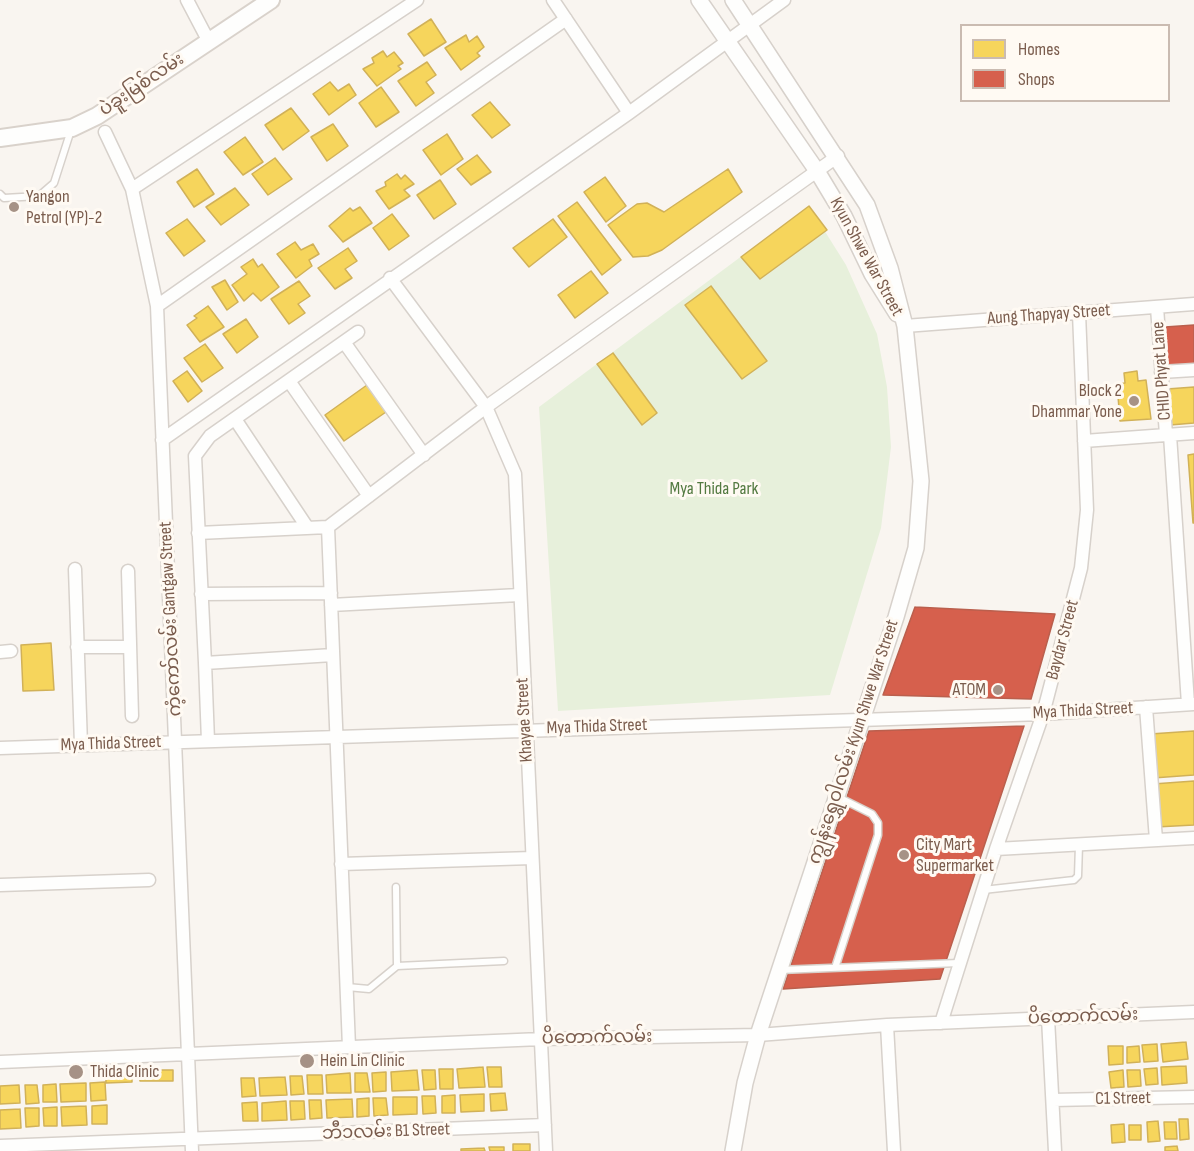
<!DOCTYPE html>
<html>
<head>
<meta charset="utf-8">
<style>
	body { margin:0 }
	#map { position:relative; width:1194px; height:1151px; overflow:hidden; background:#f9f5f0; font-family:"Sofia Sans Condensed",sans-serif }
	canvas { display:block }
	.legend { position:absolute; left:960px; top:24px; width:210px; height:78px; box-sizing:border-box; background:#fffaf3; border:2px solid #cabbb1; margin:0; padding:8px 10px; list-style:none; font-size:18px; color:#7a5c4d }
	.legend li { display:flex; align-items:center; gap:12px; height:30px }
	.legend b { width:30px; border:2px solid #cabbb1 }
</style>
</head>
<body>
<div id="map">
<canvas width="1194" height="1151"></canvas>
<ul class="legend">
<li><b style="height:16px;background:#f6d55c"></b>Homes</li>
<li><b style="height:16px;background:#d6604d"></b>Shops</li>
</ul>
</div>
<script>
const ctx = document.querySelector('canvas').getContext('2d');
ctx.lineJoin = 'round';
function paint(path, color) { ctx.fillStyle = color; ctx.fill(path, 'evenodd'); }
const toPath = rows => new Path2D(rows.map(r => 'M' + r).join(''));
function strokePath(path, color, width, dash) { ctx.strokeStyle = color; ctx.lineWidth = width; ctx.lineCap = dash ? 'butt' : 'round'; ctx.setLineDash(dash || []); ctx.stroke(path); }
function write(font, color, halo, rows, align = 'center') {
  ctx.font = font + ' "Sofia Sans Condensed","Noto Sans Myanmar",sans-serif'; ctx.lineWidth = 6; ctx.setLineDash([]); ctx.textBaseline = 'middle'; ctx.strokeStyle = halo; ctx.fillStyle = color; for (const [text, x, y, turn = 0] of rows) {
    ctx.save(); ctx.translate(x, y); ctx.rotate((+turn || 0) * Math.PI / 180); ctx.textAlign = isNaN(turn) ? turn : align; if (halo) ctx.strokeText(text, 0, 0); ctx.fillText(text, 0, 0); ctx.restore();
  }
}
paint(toPath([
	[809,206,846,265,877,334,887,387,891,447,881,528,830,695,558,711,539,407]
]), '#e7f0db');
const homes = toPath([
	[431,19,446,42,424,56,408,34,431,19],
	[466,35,469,42,477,36,484,47,477,53,480,56,461,70,445,48,466,35],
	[383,51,387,57,394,52,403,63,398,66,401,69,377,86,363,69,374,63,372,58,383,51],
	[427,62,436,75,426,82,434,93,416,106,398,81,427,62],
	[330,82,338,91,349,84,356,95,329,115,313,94,330,82],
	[381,87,399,112,376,127,359,103,381,87],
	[490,102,510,125,492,138,472,115,490,102],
	[291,108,309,131,283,150,265,125,291,108],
	[333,124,348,146,327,161,311,137,333,124],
	[447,134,463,159,441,175,423,150,447,134],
	[245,137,263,162,243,175,224,152,245,137],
	[477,155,491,172,471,185,457,169,477,155],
	[275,158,292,179,268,195,252,174,275,158],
	[197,169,214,194,194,207,177,182,197,169],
	[728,169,742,192,662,250,648,256,633,257,608,225,637,204,647,203,664,212,728,169],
	[397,174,401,179,405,175,414,184,404,190,410,196,389,209,376,191,386,186,385,182,397,174],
	[605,177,626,206,606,222,584,192,605,177],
	[440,180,456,204,434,219,417,195,440,180],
	[235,188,249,205,221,225,206,207,235,188],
	[577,202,621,260,602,275,558,216,577,202],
	[809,206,827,230,760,279,741,257,809,206],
	[360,207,372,223,343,242,329,226,350,208,353,211,360,207],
	[392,214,409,236,389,250,373,228,392,214],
	[187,219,205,241,184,256,166,233,187,219],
	[553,219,567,237,529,267,513,248,553,219],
	[295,242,301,250,313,244,319,254,309,260,312,266,296,278,277,254,295,242],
	[348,248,357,261,345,269,352,278,335,289,318,268,348,248],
	[253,259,258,267,262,264,279,287,261,301,253,293,244,301,232,285,247,274,241,267,253,259],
	[591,271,608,293,575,318,558,295,591,271],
	[225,280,238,302,227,310,212,287,225,280],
	[299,281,310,296,298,304,305,313,289,324,271,299,299,281],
	[711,286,767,361,742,379,685,305,711,286],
	[208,306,224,327,200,342,187,325,197,318,194,316,208,306],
	[246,319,258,337,237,353,223,334,246,319],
	[205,344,223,368,202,382,184,358,205,344],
	[613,353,657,413,642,425,597,364,613,353],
	[187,371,202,391,188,402,173,381,187,371],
	[1137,371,1138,381,1146,380,1151,419,1120,421,1117,384,1125,383,1124,373,1137,371],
	[367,385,386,412,344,441,325,415,367,385],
	[1194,387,1194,423,1170,425,1167,389,1194,387],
	[1194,454,1194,523,1193,523,1188,455,1194,454],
	[51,643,54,690,23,691,21,645,51,643],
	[1194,731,1194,775,1153,778,1150,734,1194,731],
	[1194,781,1194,825,1156,827,1153,784,1194,781],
	[1186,1042,1188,1059,1163,1062,1161,1044,1186,1042],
	[1157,1044,1158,1061,1144,1062,1142,1045,1157,1044],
	[1108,1046,1123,1046,1123,1064,1109,1065,1108,1046],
	[1139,1046,1140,1062,1127,1063,1127,1047,1139,1046],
	[1186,1066,1187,1083,1162,1085,1161,1067,1186,1066],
	[483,1067,485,1087,459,1088,457,1069,483,1067],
	[487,1067,501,1067,502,1087,489,1087,487,1067],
	[1157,1068,1158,1084,1146,1085,1144,1069,1157,1068],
	[439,1069,453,1069,453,1089,440,1089,439,1069],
	[139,1070,173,1070,173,1081,140,1081,139,1070],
	[417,1070,419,1090,392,1091,391,1072,417,1070],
	[422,1070,435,1070,436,1089,424,1090,422,1070],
	[1123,1070,1124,1087,1111,1088,1109,1072,1123,1070],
	[1127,1070,1140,1070,1141,1086,1128,1087,1127,1070],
	[386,1072,386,1091,373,1092,372,1073,386,1072],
	[350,1073,351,1093,327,1093,326,1075,350,1073],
	[355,1073,367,1073,370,1092,355,1092,355,1073],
	[132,1074,132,1082,106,1083,106,1075,132,1074],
	[307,1075,322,1075,323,1094,308,1094,307,1075],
	[290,1076,302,1076,304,1094,291,1095,290,1076],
	[285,1077,287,1095,260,1096,259,1078,285,1077],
	[241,1078,254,1078,256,1096,242,1097,241,1078],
	[105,1082,106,1100,91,1101,90,1083,105,1082],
	[86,1083,86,1101,61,1102,60,1084,86,1083],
	[56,1084,57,1102,43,1102,43,1085,56,1084],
	[19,1085,20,1103,0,1104,0,1086,19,1085],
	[25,1085,37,1085,39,1103,26,1104,25,1085],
	[505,1093,507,1110,491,1111,490,1094,505,1093],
	[484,1094,484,1111,461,1112,460,1095,484,1094],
	[455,1095,455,1113,442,1113,442,1096,455,1095],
	[422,1096,435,1096,436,1113,423,1114,422,1096],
	[393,1097,417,1097,417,1114,393,1115,393,1097],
	[369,1098,369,1116,357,1117,357,1099,369,1098],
	[373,1098,386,1098,388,1115,374,1116,373,1098],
	[352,1099,353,1117,327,1118,326,1100,352,1099],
	[309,1100,321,1100,322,1118,310,1119,309,1100],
	[286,1101,287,1120,262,1121,262,1103,286,1101],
	[290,1101,304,1101,305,1119,291,1120,290,1101],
	[257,1102,258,1121,243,1121,242,1103,257,1102],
	[107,1105,107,1124,92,1124,92,1106,107,1105],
	[86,1106,87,1125,62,1126,61,1107,86,1106],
	[57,1107,57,1126,44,1126,43,1108,57,1107],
	[25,1108,39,1108,39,1126,26,1127,25,1108],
	[20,1109,21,1128,0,1129,0,1110,20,1109],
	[1179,1119,1188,1119,1189,1139,1180,1140,1179,1119],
	[1158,1121,1160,1141,1148,1142,1147,1122,1158,1121],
	[1164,1122,1176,1122,1177,1139,1165,1139,1164,1122],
	[1124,1124,1125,1142,1112,1143,1111,1125,1124,1124],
	[1129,1125,1141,1125,1141,1140,1129,1140,1129,1125],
	[513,1144,530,1144,530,1151,513,1151,513,1144],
	[1177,1146,1178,1151,1165,1151,1165,1147,1177,1146],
	[489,1147,504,1147,504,1151,490,1151,489,1147],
	[484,1148,485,1151,461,1151,461,1149,484,1148]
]);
paint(homes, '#f6d55c');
strokePath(homes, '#d1b158', 1.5);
const shops = toPath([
	[1194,325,1194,367,1167,368,1165,327,1194,325],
	[915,607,1055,614,1031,699,883,695,915,607],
	[1024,726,940,979,783,989,869,731,1024,726]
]);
paint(shops, '#d6604d');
strokePath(shops, '#ba5f4d', 1.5);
const service = toPath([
	[0,194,4,198,39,196,54,183,71,130],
	[396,887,397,966,504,961],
	[983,890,1074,880,1078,876,1079,845],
	[835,968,878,835,878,823,872,814,838,797],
	[779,970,959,963],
	[347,987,369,989,397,966]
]);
const minor = toPath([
	[187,0,208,40],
	[553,0,629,113],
	[105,132,132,189,157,306,192,1151],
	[132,189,417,0],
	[390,278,486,407,515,474,546,1151],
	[157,306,566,19],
	[1157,307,1166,435],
	[905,326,1194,304],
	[344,342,424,455],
	[1161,372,1194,370],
	[289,381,369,496],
	[235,419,307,527],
	[1170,435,1188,704],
	[162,440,629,113,784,0],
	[1084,441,1194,433],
	[198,533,328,527],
	[75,569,81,745],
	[128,571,132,716],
	[201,594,331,593],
	[331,605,519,595],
	[77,647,130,647],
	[0,652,11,651],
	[205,663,195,456,210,436,358,332],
	[1146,707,1156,840],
	[208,741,205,663,333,655],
	[0,748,1043,714,1194,704],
	[996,849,1194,838],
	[341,864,532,858],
	[0,885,149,880],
	[1048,1018,1055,1151],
	[941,1023,996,849,1043,714,1081,568,1087,510,1079,313],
	[887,1025,894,1151],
	[349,1047,328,527,486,407,838,156],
	[0,1062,541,1039,758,1035,887,1025,1194,1012],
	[1053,1100,1194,1097],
	[0,1146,545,1125]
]);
const tertiary = toPath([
	[699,0,817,171,844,216,872,274,897,314],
	[733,1151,745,1083,758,1035,896,617,916,548,921,481,905,326,890,268,867,205,733,0]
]);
const secondary = toPath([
	[0,138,72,128,97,116,271,0]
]);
strokePath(service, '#d7d1cb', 9);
strokePath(minor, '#d7d1cb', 15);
strokePath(tertiary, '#d7d1cb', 18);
strokePath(secondary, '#d9d2cb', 20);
strokePath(service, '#fefefd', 6);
strokePath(minor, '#fefefd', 12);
strokePath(tertiary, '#fefefd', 15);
strokePath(secondary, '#fefefd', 16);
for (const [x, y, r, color] of [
	[14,207,6,"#a69286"],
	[1134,401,6,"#a69286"],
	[998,690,6,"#a69286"],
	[904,855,6,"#a69286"],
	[307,1061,8,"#a69286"],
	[76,1072,8,"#a69286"]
]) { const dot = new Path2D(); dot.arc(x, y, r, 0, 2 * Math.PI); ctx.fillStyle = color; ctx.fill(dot); strokePath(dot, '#fffaf3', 2); }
write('18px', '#7a5c4d', '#fffaf3', [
	["ပဲခူးမြစ်လမ်း",142,85,-34],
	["Kyun Shwe War Street",866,257,61],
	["Aung Thapyay Street",1049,315,-4],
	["CHID Phyat Lane",1162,371,-94],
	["ကံ့ကော်လမ်း Gantgaw Street",171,619,-93],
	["Baydar Street",1063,640,-75],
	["Mya Thida Street",1083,711,-3],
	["Khayae Street",525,720,-93],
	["Mya Thida Street",597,727,-2],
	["ကျွန်းရွှေဝါလမ်း Kyun Shwe War Street",854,742,-72],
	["Mya Thida Street",111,744,-2],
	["ပိတောက်လမ်း",1083,1017,-2],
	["ပိတောက်လမ်း",597,1038,-1],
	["C1 Street",1123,1099,-1],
	["ဘီ၁လမ်း B1 Street",386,1132,-2]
]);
write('18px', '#7a5c4d', '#fffaf3', [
	["Yangon",26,197],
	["Petrol (YP)-2",26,218],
	["Block 2",1122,391,"right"],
	["Dhammar Yone",1122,412,"right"],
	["ATOM",986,690,"right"],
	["City Mart",916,845],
	["Supermarket",916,866],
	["Hein Lin Clinic",320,1061],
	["Thida Clinic",90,1072]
], 'left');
write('18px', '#537a41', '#fffaf3', [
	["Mya Thida Park",714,489]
]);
</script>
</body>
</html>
